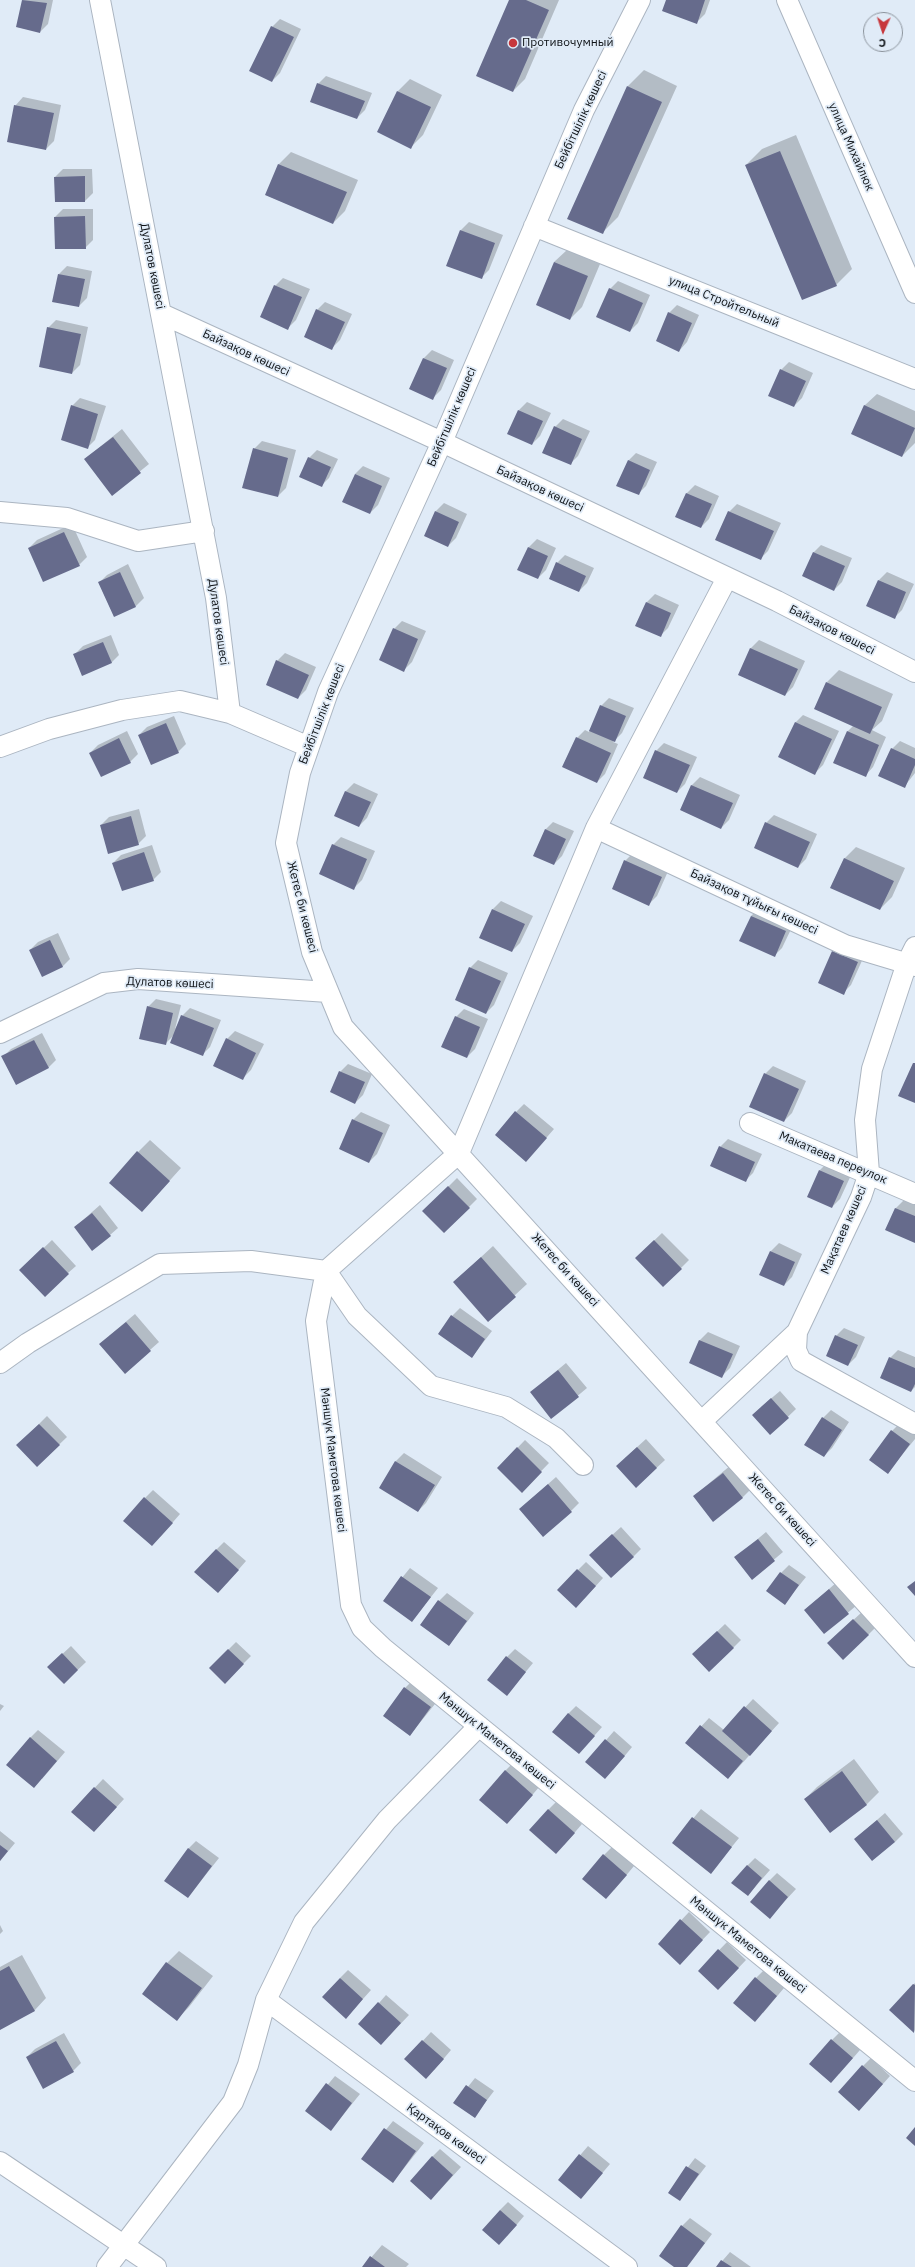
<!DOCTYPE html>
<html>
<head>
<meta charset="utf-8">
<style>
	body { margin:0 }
	#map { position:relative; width:915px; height:2267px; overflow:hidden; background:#e0ebf7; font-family:"IBM Plex Sans",sans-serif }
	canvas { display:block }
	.north { position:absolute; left:863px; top:12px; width:40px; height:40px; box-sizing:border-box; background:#e0ebf7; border:1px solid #8c949d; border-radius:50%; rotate:183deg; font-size:11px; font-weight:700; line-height:16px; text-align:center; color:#0e1216 }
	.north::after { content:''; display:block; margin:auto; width:14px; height:18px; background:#c7373c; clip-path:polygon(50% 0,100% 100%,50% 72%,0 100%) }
</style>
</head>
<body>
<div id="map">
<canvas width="915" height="2267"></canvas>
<div class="north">С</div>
</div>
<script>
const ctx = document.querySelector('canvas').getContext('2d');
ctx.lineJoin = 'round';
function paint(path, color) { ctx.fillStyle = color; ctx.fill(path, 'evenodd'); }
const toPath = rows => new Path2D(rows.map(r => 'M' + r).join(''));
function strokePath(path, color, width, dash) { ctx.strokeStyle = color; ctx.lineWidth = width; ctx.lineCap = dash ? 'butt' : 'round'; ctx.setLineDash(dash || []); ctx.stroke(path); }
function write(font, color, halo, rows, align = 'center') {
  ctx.font = font + ' "IBM Plex Sans",sans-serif'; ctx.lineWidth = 3.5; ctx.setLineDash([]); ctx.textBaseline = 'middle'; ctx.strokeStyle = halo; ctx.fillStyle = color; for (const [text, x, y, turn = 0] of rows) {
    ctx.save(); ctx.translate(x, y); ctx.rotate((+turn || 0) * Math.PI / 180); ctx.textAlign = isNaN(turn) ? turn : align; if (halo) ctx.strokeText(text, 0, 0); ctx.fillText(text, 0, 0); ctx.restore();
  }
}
paint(toPath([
	[23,0,53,0,48,24,40,32,17,27],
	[510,0,559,0,525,79,513,91],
	[667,0,710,0,705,14,697,22],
	[280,19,301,29,280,73,272,81,272,27],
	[644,70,677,86,618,217,602,233,628,86],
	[326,76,372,93,365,110,357,118,318,84],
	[410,79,442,95,423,135,411,147,398,91],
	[23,97,61,105,54,141,46,149,15,106],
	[796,135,852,269,836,285,746,165,762,149],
	[291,152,358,180,345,211,333,223,266,195,279,164],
	[63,169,92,169,93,193,85,201,55,177],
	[63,209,93,209,93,240,85,248,55,217],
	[469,222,503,235,489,270,481,278,461,230],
	[567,250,600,264,582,307,570,319,554,262],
	[67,266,92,271,87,298,79,306,59,274],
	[283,278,310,289,296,320,288,328,275,286],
	[618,281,650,295,638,323,630,331,610,289],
	[325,302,352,314,340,340,332,348,317,310],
	[677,305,699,315,687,342,679,351,657,341,669,313],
	[56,320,88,327,80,365,72,373,48,328],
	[432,350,454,360,441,390,433,398,410,388,424,358],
	[789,362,813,373,802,398,794,406,781,370],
	[877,394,915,411,915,443,902,456,864,406],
	[80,398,106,406,95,440,87,448,72,406],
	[527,402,551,413,540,436,532,444,519,410],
	[563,419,590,431,578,456,570,464,555,427],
	[122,429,149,464,112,494,85,459],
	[262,441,296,450,286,488,278,496,254,449],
	[317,450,338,459,329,478,321,486,309,458],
	[636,453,657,462,646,486,638,494,628,461],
	[363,466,390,478,378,505,370,513,355,474],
	[695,485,719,496,709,519,701,527,677,516,687,493],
	[444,503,467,514,456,538,448,546,436,511],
	[737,504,781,523,768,551,760,559,729,512],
	[72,524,87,557,79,565,29,548,37,540],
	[537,539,556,548,546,570,538,578,529,547],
	[821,545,852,558,842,582,834,590,813,553],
	[565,555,594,568,587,583,579,591,557,563],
	[128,564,144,598,136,606,114,616,99,583,107,575],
	[887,572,914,584,902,610,894,618,879,580],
	[655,594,679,605,668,628,660,636,636,625,647,602],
	[402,621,426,631,412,662,404,670,394,629],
	[111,635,119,655,111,663,75,654,83,646],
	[759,640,805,661,793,687,785,695,739,675,751,648],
	[285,653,316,667,306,690,298,698,277,661],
	[839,670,893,694,882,721,872,730,886,737,873,767,865,776,847,732,853,726,827,682],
	[609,698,634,708,622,733,613,742,618,744,605,774,597,782,577,738,585,730,589,732,601,706],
	[803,715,839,731,823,765,815,773,795,723],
	[174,716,186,744,178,752,139,735,147,727],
	[127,731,138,754,130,762,90,753,98,745],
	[900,741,915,748,915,773,904,787,892,749],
	[664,743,697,757,685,784,677,792,656,751],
	[700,777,740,795,729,820,721,828,681,810,692,785],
	[354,783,378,794,367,818,359,826,336,815,346,791],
	[139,809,146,836,138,844,101,825,109,817],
	[774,815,817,834,806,859,798,867,766,823],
	[553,822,574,831,562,856,554,864,545,830],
	[341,837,375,851,362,880,354,888,333,845],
	[152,845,161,872,153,880,113,863,121,855],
	[856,847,905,868,892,897,880,909,844,859],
	[633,853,669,869,657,896,649,904,625,861],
	[501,901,533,916,520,943,512,951,493,909],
	[759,908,794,923,782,948,774,956,751,916],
	[58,933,70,959,62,967,30,950,38,942],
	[841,944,865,954,851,985,843,993,833,952],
	[478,960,508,973,494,1005,486,1013,470,968],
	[156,999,181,1005,175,1029,182,1016,190,1008,221,1020,210,1047,202,1055,174,1035,165,1044,148,1007],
	[464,1009,488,1019,475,1049,467,1057,456,1017],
	[235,1031,264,1044,251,1070,243,1078,227,1039],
	[42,1033,56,1060,48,1068,3,1057,11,1049],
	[348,1064,372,1074,363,1095,355,1103,340,1072],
	[773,1066,806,1081,792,1113,784,1121,765,1074],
	[524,1104,554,1129,534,1152,516,1112],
	[361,1112,390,1125,377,1154,369,1162,353,1120],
	[728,1139,762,1154,753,1173,745,1181,720,1147],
	[150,1140,181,1168,154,1198,138,1152],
	[828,1162,852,1173,840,1199,832,1207,820,1170],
	[457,1178,477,1199,444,1232,424,1211],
	[904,1200,915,1205,915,1242,887,1230,896,1208],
	[100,1205,118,1228,110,1235,75,1227],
	[662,1233,689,1260,663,1286,636,1258],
	[52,1240,76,1266,68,1273,29,1262],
	[779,1243,802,1254,792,1277,784,1285,771,1251],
	[493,1246,527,1284,488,1320,454,1282],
	[460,1308,492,1331,472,1357,452,1316],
	[135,1314,159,1342,125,1372,109,1336],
	[844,1328,865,1337,856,1357,848,1365,836,1336],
	[708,1332,740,1346,730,1368,722,1376,690,1362,700,1340],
	[898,1350,915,1357,915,1387,911,1391,890,1358],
	[566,1363,587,1388,551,1418,531,1392],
	[780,1391,796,1409,770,1434,761,1407],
	[831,1410,849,1422,832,1448,824,1456,823,1418],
	[47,1416,67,1437,37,1466,26,1437],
	[900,1423,915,1434,915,1439,888,1472,892,1431],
	[646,1439,665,1460,636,1487,625,1458],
	[525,1440,549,1463,522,1491,498,1468],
	[404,1453,442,1477,426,1503,418,1511,380,1487,396,1461],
	[731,1465,750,1490,742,1498,694,1496],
	[556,1477,579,1503,571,1511,520,1509],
	[153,1490,180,1514,160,1537,145,1498],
	[621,1527,641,1549,633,1557,599,1547],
	[766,1532,783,1552,752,1578,735,1558],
	[224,1542,246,1561,226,1584,216,1550],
	[586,1562,603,1578,584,1599,558,1590],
	[789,1565,806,1577,785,1603,781,1573],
	[410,1568,438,1588,412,1621,384,1600],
	[837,1582,857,1605,824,1633,805,1610],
	[447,1593,474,1613,449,1645,439,1601],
	[862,1612,876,1627,868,1635,837,1635],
	[725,1624,741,1640,733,1648,702,1646],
	[236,1642,251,1656,225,1682,210,1668],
	[71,1646,86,1662,64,1683,57,1659],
	[515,1649,533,1663,514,1686,507,1657],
	[413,1680,439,1699,410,1735,405,1688],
	[753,1699,779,1723,736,1770,686,1743,709,1718,724,1730],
	[0,1704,4,1706,0,1711],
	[576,1706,602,1727,579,1753,568,1714],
	[38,1730,65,1752,42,1779,30,1738],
	[614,1731,632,1747,613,1770,587,1762],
	[854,1759,879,1792,867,1804,830,1832,805,1799,817,1787],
	[513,1763,540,1786,515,1815,505,1771],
	[103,1779,124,1799,102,1823,73,1811],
	[556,1802,582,1824,564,1845,548,1810],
	[701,1809,739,1838,711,1872,673,1843],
	[885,1813,903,1834,895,1842,855,1839],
	[0,1831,15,1843,0,1861],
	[196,1841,219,1858,188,1897,188,1849],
	[612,1847,634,1866,614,1890,604,1855],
	[755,1858,770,1870,748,1895,747,1866],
	[777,1873,796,1889,770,1917,769,1881],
	[689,1912,710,1932,688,1955,659,1944],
	[0,1925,3,1931,0,1934],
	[727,1942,746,1960,726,1981,699,1971],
	[179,1951,213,1976,189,2007,177,2019,167,1963],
	[22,1955,46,1998,34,2011,0,2029,0,1967],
	[348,1970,371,1990,354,2009,340,1978],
	[764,1970,784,1988,763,2013,756,1978],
	[915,1983,915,2030,914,2032,890,2010],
	[386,1995,409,2015,389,2036,379,2003],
	[431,2032,451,2050,434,2070,406,2059],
	[840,2032,860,2050,839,2074,832,2040],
	[64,2033,81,2063,73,2071,27,2057,35,2049],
	[871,2058,890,2076,867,2102,863,2066],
	[335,2076,360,2094,331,2130,306,2111],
	[475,2078,494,2091,474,2117,455,2103],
	[393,2121,424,2143,393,2182,362,2159],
	[588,2146,610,2164,581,2198,559,2180],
	[440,2149,461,2167,439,2191,432,2157],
	[695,2158,706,2166,680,2200,669,2192],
	[508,2202,524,2216,507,2236,500,2210],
	[690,2218,712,2234,687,2267,676,2267,682,2226],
	[382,2245,409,2264,406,2267,363,2267],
	[730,2252,751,2267,717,2267]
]), '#0003');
paint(toPath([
	[22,0,47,3,40,33,16,27],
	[509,0,526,0,549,10,513,92,476,76],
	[666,0,705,0,697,24,662,11],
	[271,26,294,37,272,82,249,71],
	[317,83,365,101,357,119,310,102],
	[627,86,662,102,603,234,567,219],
	[397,91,431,107,411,149,377,132],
	[14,105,54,113,46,150,7,142],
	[780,151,837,286,802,300,745,165],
	[278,164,347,192,333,224,265,195],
	[85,176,85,202,55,202,54,177],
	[85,216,86,249,55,249,54,217],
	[460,230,495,243,482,279,446,266],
	[554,262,588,276,570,320,536,305],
	[58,274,85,279,79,307,52,302],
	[274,285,302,297,288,330,260,317],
	[609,288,643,303,630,332,596,317],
	[316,309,345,322,332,350,304,337],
	[668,312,692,323,679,352,656,341],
	[47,327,81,334,72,374,39,367],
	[423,358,447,368,433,400,409,389],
	[780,369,806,381,794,407,768,396],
	[71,405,98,414,88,449,61,440],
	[864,405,915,428,902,457,851,434],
	[518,410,543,421,532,445,507,434],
	[554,426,582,439,571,465,542,453],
	[113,437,141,473,112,496,84,459],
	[253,448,288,458,278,497,242,488],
	[308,457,331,467,322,487,299,477],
	[628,460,650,470,639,495,616,486],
	[355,474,382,486,370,514,342,502],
	[686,493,712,504,701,528,675,517],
	[435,511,459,522,448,547,424,536],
	[728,511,774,531,761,560,715,540],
	[64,532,80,566,43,582,28,548],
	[528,547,548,556,538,579,517,570],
	[813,552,845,566,834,591,802,576],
	[556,562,586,576,579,592,549,579],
	[120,572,136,607,114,617,98,582],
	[878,580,906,592,895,619,866,606],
	[646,602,671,613,661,637,635,626],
	[393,628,418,639,404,672,379,660],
	[103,642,112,663,82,676,73,654],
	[750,648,798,669,785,696,738,675],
	[276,660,309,675,298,699,266,685],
	[826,682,882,707,870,734,814,709],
	[600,705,626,716,615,742,589,731],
	[795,722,832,739,815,775,778,757],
	[166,723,179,753,151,765,138,735],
	[847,731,879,745,866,777,833,763],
	[576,737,611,753,597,783,562,767],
	[119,738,131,763,101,777,89,753],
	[891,748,915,759,915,765,905,788,878,776],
	[655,750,690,765,677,793,643,778],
	[691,785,733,803,721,829,680,810],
	[345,791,371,802,359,827,334,816],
	[131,816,139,845,108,854,100,825],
	[765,822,810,842,798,868,754,848],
	[545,829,566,839,554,865,533,856],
	[332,844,367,859,354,890,319,874],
	[144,852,154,881,122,891,112,863],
	[844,858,894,881,880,910,830,888],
	[624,860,662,877,649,906,612,889],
	[492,909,525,924,512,952,479,938],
	[751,916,786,931,775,957,739,941],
	[50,940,63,967,42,977,29,950],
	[832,951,858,962,844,995,818,983],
	[469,967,501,981,486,1014,455,1000],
	[147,1006,173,1013,166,1045,139,1039],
	[181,1015,214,1028,203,1056,170,1043],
	[455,1016,480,1027,467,1058,441,1047],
	[226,1038,256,1053,243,1080,213,1066],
	[34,1040,49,1068,16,1085,1,1056],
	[913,1063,915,1063,915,1103,898,1096],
	[339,1071,365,1082,355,1104,330,1092],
	[764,1073,799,1089,784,1122,749,1107],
	[515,1111,547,1138,526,1162,495,1135],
	[352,1119,383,1133,369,1163,339,1149],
	[719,1146,755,1162,746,1182,710,1166],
	[137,1151,170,1181,142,1212,109,1183],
	[819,1170,844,1181,832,1208,807,1197],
	[448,1186,470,1208,444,1233,422,1211],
	[895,1208,915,1216,915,1243,885,1230],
	[92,1213,111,1236,92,1251,74,1227],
	[654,1240,682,1269,663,1287,635,1258],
	[43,1247,69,1274,45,1297,19,1270],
	[770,1251,795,1262,784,1286,759,1275],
	[481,1257,516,1297,488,1322,453,1282],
	[451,1315,485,1339,472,1358,438,1334],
	[126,1322,151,1351,125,1374,99,1344],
	[835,1335,858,1345,848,1366,826,1356],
	[699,1340,733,1354,722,1378,689,1363],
	[889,1357,915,1368,915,1384,911,1392,880,1378],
	[558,1370,579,1397,551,1419,530,1392],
	[771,1398,789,1418,770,1435,752,1415],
	[822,1417,842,1430,824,1457,804,1445],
	[39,1424,60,1445,37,1467,16,1445],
	[891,1430,910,1444,888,1474,869,1460],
	[517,1447,542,1472,522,1493,497,1468],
	[637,1447,657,1468,636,1488,616,1466],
	[395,1461,435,1485,418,1512,379,1488],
	[723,1473,743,1498,713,1522,693,1496],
	[548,1484,572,1512,543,1537,519,1509],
	[144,1497,173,1523,152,1546,123,1521],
	[612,1534,634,1557,611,1578,589,1555],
	[758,1539,775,1561,752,1580,734,1557],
	[216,1549,239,1570,218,1593,194,1572],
	[577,1569,596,1586,576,1608,557,1590],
	[780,1572,799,1585,785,1605,766,1591],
	[401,1576,431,1597,412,1622,383,1601],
	[915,1581,915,1596,907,1587],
	[829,1589,849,1614,824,1634,804,1610],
	[438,1600,467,1621,449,1646,420,1625],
	[853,1619,869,1635,843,1660,827,1643],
	[717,1631,734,1648,709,1672,692,1654],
	[228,1649,244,1664,225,1684,209,1668],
	[62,1653,78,1670,64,1684,47,1667],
	[506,1656,526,1672,507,1696,487,1680],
	[404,1687,431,1707,410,1736,383,1716],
	[744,1706,772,1731,750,1756,722,1731],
	[568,1713,595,1736,579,1754,552,1732],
	[700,1725,743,1761,728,1779,685,1743],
	[30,1737,57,1761,34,1788,6,1765],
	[605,1739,625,1756,605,1779,585,1762],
	[505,1770,533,1795,507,1824,479,1800],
	[842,1771,867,1805,830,1833,804,1799],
	[94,1787,117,1807,94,1832,71,1812],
	[548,1809,575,1833,556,1854,529,1830],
	[692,1817,732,1847,711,1874,672,1843],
	[877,1820,895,1842,872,1861,854,1839],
	[0,1845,8,1851,0,1861],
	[188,1848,212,1866,188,1898,164,1881],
	[603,1854,627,1875,606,1899,582,1879],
	[747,1865,762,1878,748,1896,731,1883],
	[769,1880,788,1897,770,1919,750,1902],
	[680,1919,703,1940,680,1965,658,1944],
	[718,1949,739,1968,718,1990,698,1971],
	[166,1962,202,1988,177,2021,142,1994],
	[9,1966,35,2011,0,2030,0,1971],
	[755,1977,777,1996,755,2022,733,2003],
	[340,1978,363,1999,346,2019,322,1997],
	[913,1984,915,1985,914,2033,889,2010],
	[378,2002,401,2023,381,2045,358,2024],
	[831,2039,853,2058,831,2083,809,2064],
	[422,2040,444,2059,426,2079,404,2059],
	[56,2041,74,2072,43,2089,26,2057],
	[862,2065,883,2084,859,2111,838,2092],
	[326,2083,352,2103,331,2131,305,2111],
	[466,2085,487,2100,475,2118,453,2103],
	[915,2127,915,2146,906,2138],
	[384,2128,416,2151,393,2183,361,2159],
	[579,2154,603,2173,581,2199,558,2180],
	[432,2156,453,2175,431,2200,410,2181],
	[686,2166,699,2174,680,2201,668,2193],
	[500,2210,517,2225,499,2245,482,2230],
	[681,2225,705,2243,687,2267,674,2267,659,2256],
	[370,2256,385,2267,362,2267],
	[721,2260,732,2267,716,2267]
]), '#666b8c');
const street = toPath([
	[100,0,216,598,230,713,309,747],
	[640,0,584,110,442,442,328,692,300,773,286,843,312,952,343,1027,915,1657],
	[787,0,915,293],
	[534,226,915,379],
	[162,314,442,442,777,601,915,672],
	[0,512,67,518,138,541,204,531],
	[0,747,49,729,122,710,180,701,230,713],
	[596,828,845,945,915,966],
	[915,947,907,963,872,1069,865,1120,869,1173,861,1197,797,1332,796,1350,801,1361,915,1424],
	[0,1033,104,983,138,979,328,992],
	[750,1123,915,1194],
	[326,1271,316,1321,351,1605,362,1628,383,1648,915,2081],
	[326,1271,459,1153,596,828,727,578],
	[326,1271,357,1316,431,1386,506,1407,556,1438,583,1465],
	[0,1363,28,1343,160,1264,251,1261,326,1271],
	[702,1421,797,1332],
	[266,2000,627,2267],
	[0,2162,156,2267],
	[107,2267,233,2102,248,2065,266,2000,304,1922,387,1820,479,1726]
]);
strokePath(street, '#abb5c1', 22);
strokePath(street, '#fff', 20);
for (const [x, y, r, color] of [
	[513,43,5,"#c7373c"]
]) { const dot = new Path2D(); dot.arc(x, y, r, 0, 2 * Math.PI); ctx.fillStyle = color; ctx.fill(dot); strokePath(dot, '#e0ebf7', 1.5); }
write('12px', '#0e1216', '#e0ebf7', [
	["Противочумный",522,43]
], 'left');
write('12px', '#0e1216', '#e0ebf7', [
	["Бейбітшілік көшесі",581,120,-65],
	["улица Михайлюк",851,147,66],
	["Дулатов көшесі",152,266,79],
	["улица Стройтельный",724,302,22],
	["Байзақов көшесі",246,353,25],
	["Бейбітшілік көшесі",452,417,-67],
	["Байзақов көшесі",540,489,25],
	["Дулатов көшесі",218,622,82],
	["Байзақов көшесі",832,630,27],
	["Бейбітшілік көшесі",322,714,-69],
	["Байзақов тұйығы көшесі",754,902,25],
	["Жетес би көшесі",302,907,76],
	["Дулатов көшесі",170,983,2],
	["Макатаева переулок",833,1158,23],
	["Мақатаев көшесі",844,1230,-66],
	["Жетес би көшесі",565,1270,48],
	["Мәншүк Маметова көшесі",333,1460,83],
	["Жетес би көшесі",782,1510,48],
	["Мәншүк Маметова көшесі",497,1741,39],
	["Мәншүк Маметова көшесі",748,1945,39],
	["Қартақов көшесі",446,2134,36]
]);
</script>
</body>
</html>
